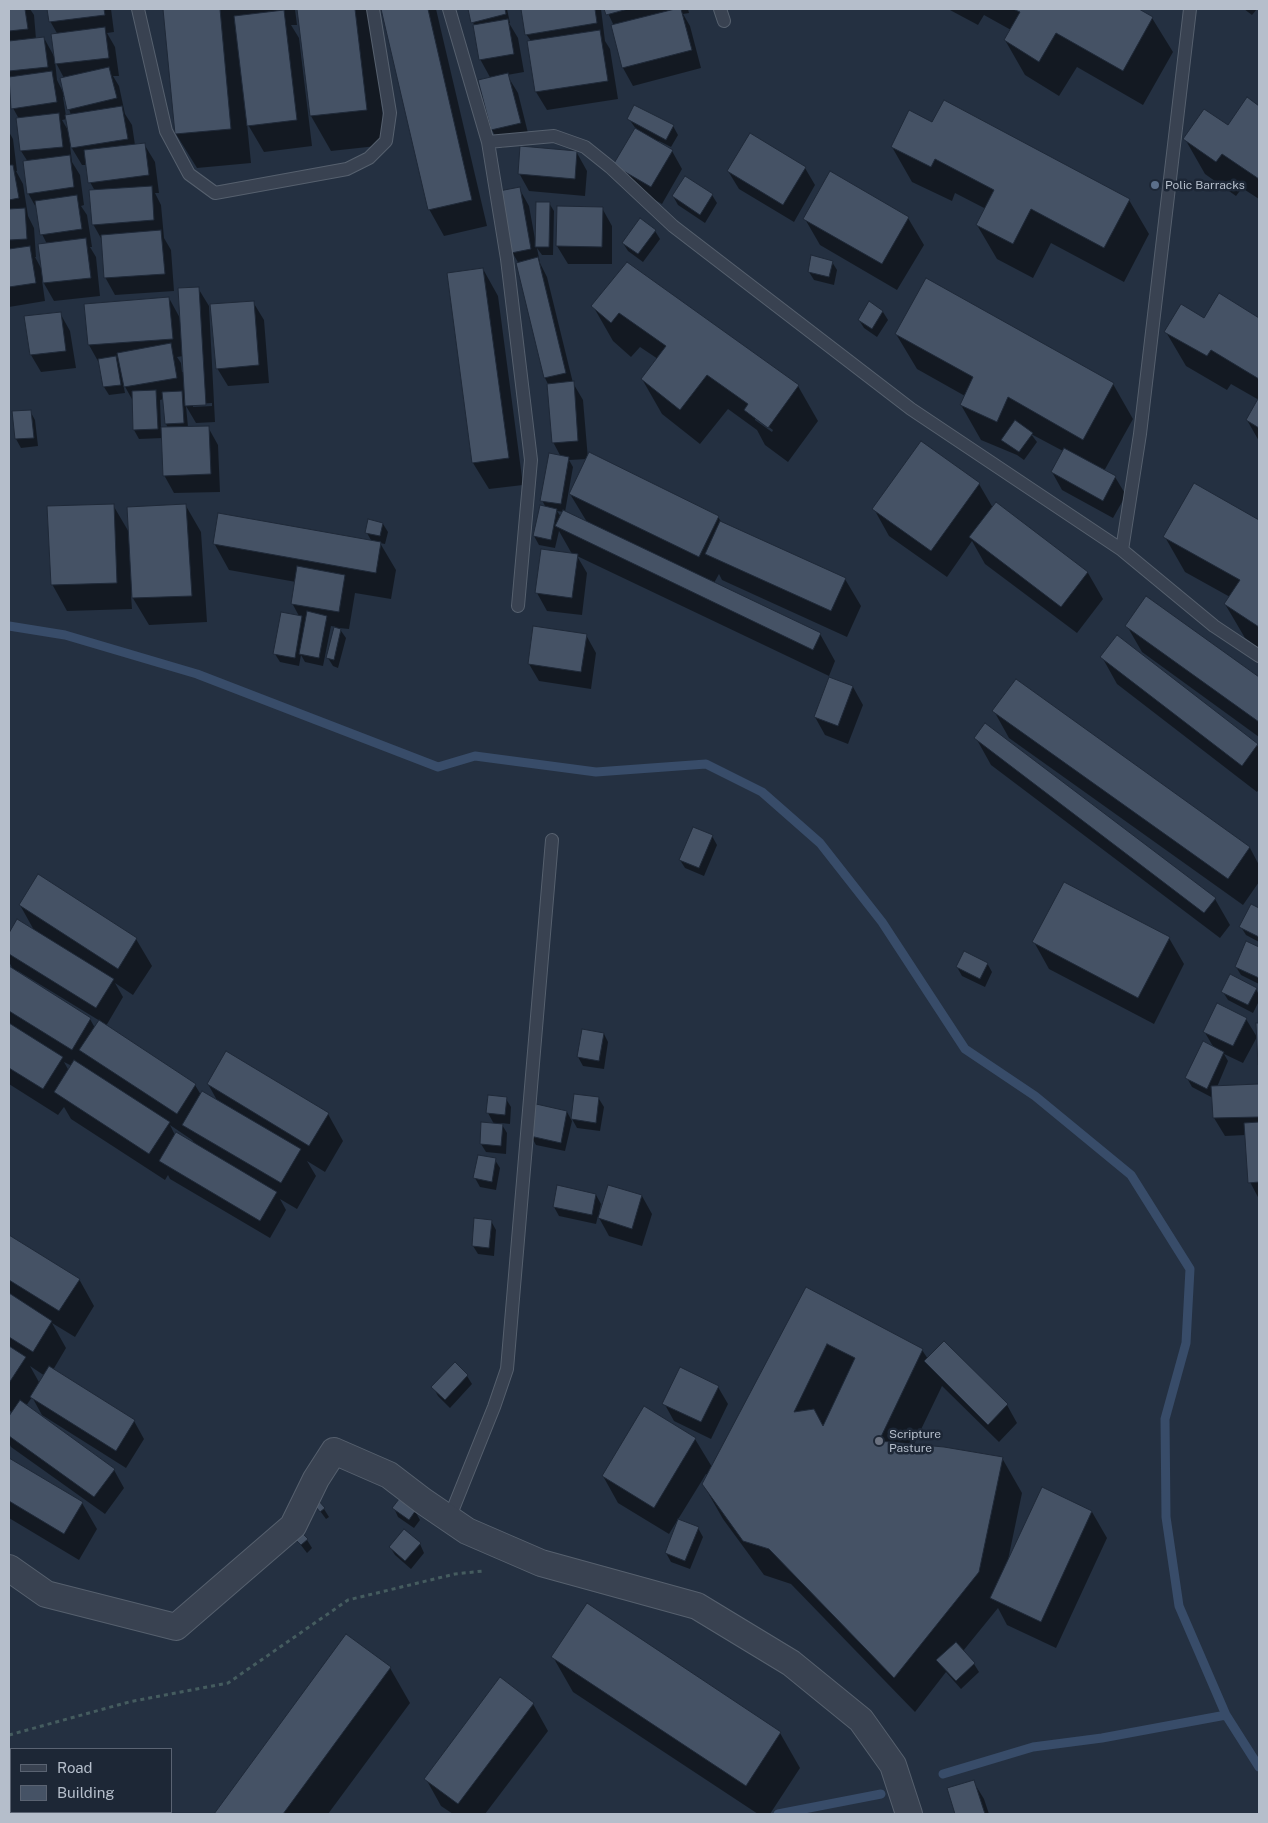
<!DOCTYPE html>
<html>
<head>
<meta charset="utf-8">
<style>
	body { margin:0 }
	#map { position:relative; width:1268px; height:1823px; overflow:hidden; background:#243041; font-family:"Public Sans",sans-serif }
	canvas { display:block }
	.frame { position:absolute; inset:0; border:10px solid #b5becb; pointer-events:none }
	.legend { position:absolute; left:10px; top:1748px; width:162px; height:65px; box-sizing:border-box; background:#1d2736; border:1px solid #5a6372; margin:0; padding:6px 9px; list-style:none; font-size:15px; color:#b5becb }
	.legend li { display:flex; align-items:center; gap:10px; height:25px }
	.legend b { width:25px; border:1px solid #5a6372 }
</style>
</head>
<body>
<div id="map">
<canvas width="1268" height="1823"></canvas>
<div class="frame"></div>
<ul class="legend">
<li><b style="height:6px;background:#394251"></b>Road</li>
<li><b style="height:14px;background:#455265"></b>Building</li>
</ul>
</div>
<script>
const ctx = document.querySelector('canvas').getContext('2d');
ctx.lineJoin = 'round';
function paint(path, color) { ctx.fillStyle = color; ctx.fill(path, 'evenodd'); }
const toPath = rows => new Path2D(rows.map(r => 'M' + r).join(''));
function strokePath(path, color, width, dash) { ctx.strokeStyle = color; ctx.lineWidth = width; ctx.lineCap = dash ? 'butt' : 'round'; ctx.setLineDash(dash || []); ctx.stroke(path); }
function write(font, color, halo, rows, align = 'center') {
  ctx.font = font + ' "Public Sans",sans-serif'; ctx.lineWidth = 5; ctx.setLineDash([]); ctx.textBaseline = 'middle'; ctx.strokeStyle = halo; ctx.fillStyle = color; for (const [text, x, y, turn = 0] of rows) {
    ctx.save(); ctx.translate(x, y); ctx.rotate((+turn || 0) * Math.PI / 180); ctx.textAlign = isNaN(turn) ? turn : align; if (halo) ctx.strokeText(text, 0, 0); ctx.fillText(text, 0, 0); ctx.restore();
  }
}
paint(toPath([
	[9,9,30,9,34,15,36,39,44,38,55,58,58,35,50,21,48,9,111,9,114,32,107,33,115,47,119,76,113,76,119,86,125,114,132,125,135,145,144,144,155,162,159,193,155,193,161,205,164,238,171,250,174,291,115,295,105,277,102,240,93,224,95,191,90,182,87,165,82,165,70,145,72,162,80,175,84,205,81,206,87,215,92,247,90,247,96,257,100,296,54,301,42,280,45,301,9,307,9,132,13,139,17,171,16,171,23,184,28,216,34,228,36,257,35,257,42,270,47,244,42,234,38,211,28,193,28,162,21,151,19,119,13,108,9,84,10,79,9,76],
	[55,61,64,78,63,92,57,80],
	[63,97,65,97,71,115,66,116],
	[67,119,69,132,62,120],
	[165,9,295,9,297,25,291,25,299,38,312,146,264,152,247,123,251,163,197,168,176,134],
	[299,9,371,9,386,145,331,151,311,116],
	[382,9,436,9,487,226,444,236,429,209],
	[469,9,507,9,510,23,509,23,518,38,524,72,507,75,518,93,530,141,502,148,492,130,480,81,491,79,480,59,474,25],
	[522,9,601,9,605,41,610,49,618,99,547,110,536,92,528,42,531,41,526,34],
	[606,9,688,9,689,13,683,14,690,26,701,68,633,86,623,68,612,26,614,26],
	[948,9,1137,9,1152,18,1173,52,1143,105,1077,67,1059,96,1025,75,1005,40,1011,30,984,15,978,25],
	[1244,9,1257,9,1252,15],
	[1248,99,1259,107,1259,199,1242,188,1236,196,1205,174,1185,139,1228,127],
	[629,119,673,126,678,135,671,147,659,141,658,143,672,151,682,169,662,204,625,183,614,165,636,129],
	[933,124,1129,200,1149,234,1124,282,1051,243,1033,278,997,259,977,225,986,209,955,193,952,201,912,182,892,147],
	[577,153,587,171,585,196,529,191,519,173],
	[805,168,815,185,794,222,739,189,728,171],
	[519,188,529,206,535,239,549,203,554,211,553,255,542,255,537,248,540,263,547,277,573,383,583,400,588,459,569,460,573,467,565,512,587,522,570,494,718,517,722,523,845,579,861,606,847,637,722,580,719,574,714,583,820,634,835,661,829,676,577,556,587,573,582,615,547,611,537,593,572,554,559,531,555,548,539,545,534,536,546,508,542,500,561,457,553,442,548,384,545,378,517,264,519,264,512,252],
	[557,511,563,512,561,517],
	[712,195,717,203,705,223,678,205,673,196],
	[602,208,612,226,612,264,568,264,557,246],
	[908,218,924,245,897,290,820,245,805,219],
	[655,231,660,239,643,262,628,251,623,243],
	[832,262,837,270,834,285,814,280,809,272],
	[628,263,798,386,818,421,788,462,765,445,757,430,728,409,700,444,662,414,642,379,658,359,640,347,631,357,613,341,593,306],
	[755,417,773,430,772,432,755,420],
	[483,269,498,296,523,485,489,489,473,463],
	[198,288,209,306,215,422,196,423,186,406,188,427,208,427,218,445,220,492,174,493,164,475,163,438,139,439,134,430,133,401,123,383,125,393,109,395,104,387,99,363,89,345,169,298,181,320],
	[183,356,184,372,182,372,181,363,177,357],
	[164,399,166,424,168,428,161,428,160,400],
	[212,403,212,406,193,407,193,404],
	[1220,295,1259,319,1259,441,1247,420,1259,400,1231,384,1227,390,1186,366,1166,332,1204,320],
	[253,302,264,320,269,383,228,386,217,368],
	[883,312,888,320,877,337,864,328,859,320],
	[60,313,70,331,76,368,41,372,31,355],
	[896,334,1113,384,1133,419,1104,471,1115,477,1126,495,1113,518,1062,490,1052,472,1063,451,1031,434,1037,442,1024,460,1017,455,981,440,961,405,965,396,917,369],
	[30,411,35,420,38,446,21,448,16,439,13,413],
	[979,484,993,508,1088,573,1103,599,1077,633,985,564,972,541,947,577,889,536,874,509],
	[1195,484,1259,521,1259,648,1245,638,1225,604,1230,597,1185,572,1165,537],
	[113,505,130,534,186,506,201,532,207,622,149,625,131,595,132,609,67,611,52,584],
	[383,524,388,532,385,544,380,543,396,570,391,599,355,593,349,629,339,628,346,638,338,668,333,666,328,658,336,627,331,626,323,666,305,662,301,655,299,666,280,662,275,654,299,616,292,603,296,582,229,570,214,543,372,542,367,533],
	[1147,598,1259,679,1259,737,1142,652,1127,626],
	[586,635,596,653,591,689,539,681,529,664],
	[1117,637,1257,745,1259,748,1259,789,1257,792,1117,684,1102,657],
	[853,687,863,705,848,744,825,735,815,717],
	[994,711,1250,848,1259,865,1259,882,1243,905,1009,738],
	[976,738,1215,899,1230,925,1220,938,991,765],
	[712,836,717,845,704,876,685,868,680,860],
	[20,905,136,939,152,966,133,995,115,983,123,997,106,1026,195,1085,201,1095,218,1102,208,1084,328,1114,343,1141,325,1172,307,1161,316,1176,297,1209,280,1199,286,1210,270,1238,170,1179,168,1175,165,1180,71,1119,64,1107,58,1115,9,1084,9,968,14,971,9,962,9,936,18,921,35,932],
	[18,971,100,1021,95,1028,90,1019,17,973],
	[64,1062,72,1066,69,1071],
	[170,1125,192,1140,196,1145,175,1135],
	[1252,906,1259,910,1259,942,1246,935,1241,927],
	[1169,938,1184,964,1154,1024,1049,969,1034,942],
	[1247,943,1259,948,1259,984,1241,975,1236,967],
	[987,963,992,972,985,987,962,976,957,967],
	[1256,989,1259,995,1259,1001,1253,1013,1228,1000,1223,992],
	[1246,1019,1257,1037,1243,1063,1224,1054,1228,1061,1217,1087,1259,1085,1259,1199,1250,1182,1246,1135,1225,1136,1214,1118,1213,1098,1192,1087,1187,1078,1214,1048,1204,1031],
	[604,1034,608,1042,604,1069,583,1066,578,1057],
	[506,1099,511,1107,510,1124,501,1123,507,1133,506,1154,486,1152,481,1144,494,1124,488,1113],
	[599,1099,604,1107,600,1131,577,1128,572,1119],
	[567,1112,572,1121,565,1151,536,1145,531,1136],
	[495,1160,500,1168,496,1190,480,1187,475,1178],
	[596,1195,601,1204,599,1213,600,1213,642,1196,652,1214,642,1246,609,1236,598,1216,596,1224,559,1216,554,1207],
	[491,1221,496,1230,494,1256,478,1254,473,1246],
	[9,1237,79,1279,94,1306,75,1337,52,1323,66,1348,53,1370,134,1421,144,1439,126,1468,42,1415,32,1397,26,1406,114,1470,124,1488,105,1514,11,1447,9,1443,9,1418,13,1413,10,1411,9,1412],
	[30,1366,45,1376,40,1384],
	[807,1288,922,1350,928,1359,1007,1405,1017,1423,999,1442,942,1386,913,1446,1002,1458,1022,1493,1008,1560,1092,1512,1107,1538,1056,1648,1007,1625,998,1608,963,1651,974,1664,979,1672,961,1689,946,1672,915,1712,791,1584,764,1575,723,1519,703,1484,708,1475,706,1474,669,1534,618,1503,603,1476,644,1408,695,1439,712,1467],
	[455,1364,467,1376,472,1384,450,1408,438,1396,433,1387],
	[718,1387,728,1404,711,1439,674,1421,664,1403],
	[9,1459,82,1503,97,1529,79,1560,9,1518],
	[315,1504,324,1509,329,1517,326,1519],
	[394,1508,415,1511,420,1520,414,1528,398,1517],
	[698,1528,703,1537,690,1569,671,1562,666,1553],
	[294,1536,307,1540,312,1548,307,1553],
	[420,1544,424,1553,411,1569,395,1555,390,1547],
	[587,1605,780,1733,800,1768,770,1814,758,1814,573,1692,553,1657],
	[346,1636,390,1668,410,1703,328,1814,216,1814],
	[533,1704,548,1731,485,1814,453,1814,441,1806,426,1779],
	[973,1781,984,1799,989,1814,957,1814,948,1789]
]), '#0007');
strokePath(toPath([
	[9,626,65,635,197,674,438,767,475,756,596,772,706,764,762,792,820,843,882,922,965,1049,1035,1096,1131,1175,1190,1269,1186,1343,1165,1419,1166,1517,1179,1606,1226,1715,1259,1767],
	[943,1774,1033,1747,1102,1738,1226,1715],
	[778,1814,881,1794]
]), '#384c69', 9);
const building = toPath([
	[9,9,25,9,28,29,9,31,9,9],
	[47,9,104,9,105,15,49,22,47,9],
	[163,9,220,9,231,129,175,134,163,9],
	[297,9,355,9,367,110,310,116,297,9],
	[381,9,428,9,472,200,428,210,381,9],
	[468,9,505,9,506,14,471,23,468,9],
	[521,9,595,9,597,23,525,35,521,9],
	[604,9,628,9,606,15,604,9],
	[675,9,681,9,692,50,622,68,611,25,675,9],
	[1013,9,1139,9,1153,17,1123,71,1056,33,1039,62,1004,40,1020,12,1013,9],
	[284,10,297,120,247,126,234,16,284,10],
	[508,19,514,54,479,60,473,25,508,19],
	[105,27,109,58,55,64,51,34,105,27],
	[600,30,608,81,535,92,527,41,600,30],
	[44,37,48,67,9,71,9,41,44,37],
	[109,67,117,98,67,110,60,78,109,67],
	[52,71,57,102,11,109,9,77,52,71],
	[508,73,521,123,491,130,478,80,508,73],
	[1247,97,1259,106,1259,179,1222,154,1216,162,1183,139,1204,109,1228,125,1247,97],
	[944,100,1130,199,1104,248,1031,209,1013,244,976,225,994,190,935,159,931,167,891,147,909,110,932,122,944,100],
	[634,105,674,125,666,140,627,119,634,105],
	[122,106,128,139,71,148,65,115,122,106],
	[59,113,63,147,20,151,16,118,59,113],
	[635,128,673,150,651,187,613,165,635,128],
	[750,133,806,167,783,205,727,171,750,133],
	[145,143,149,175,88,183,84,150,145,143],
	[520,146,577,151,575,179,518,174,520,146],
	[70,155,74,187,27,194,23,161,70,155],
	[9,165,13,165,19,198,9,200,9,165],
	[830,171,909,217,882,264,803,219,830,171],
	[685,176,713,194,700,215,672,196,685,176],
	[152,186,154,220,92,225,89,190,152,186],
	[520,187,531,249,511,253,499,191,520,187],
	[77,195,82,229,40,235,35,201,77,195],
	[536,202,550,202,549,247,535,247,536,202],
	[557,206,603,207,602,247,556,246,557,206],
	[25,208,27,239,9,240,9,209,25,208],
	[640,218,656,230,638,254,622,243,640,218],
	[161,230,165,274,104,278,101,235,161,230],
	[86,238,91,278,43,283,38,244,86,238],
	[30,246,36,283,9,287,9,249,30,246],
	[811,255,833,261,829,277,808,272,811,255],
	[538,257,566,373,544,378,516,263,538,257],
	[627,262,799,385,768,428,744,410,748,404,707,375,680,410,641,379,666,346,619,313,611,323,591,306,627,262],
	[483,268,509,458,472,463,447,273,483,268],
	[926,278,1114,383,1083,440,1008,397,997,422,960,405,973,377,895,334,926,278],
	[199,287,206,405,185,406,178,288,199,287],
	[1219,293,1259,318,1259,379,1211,350,1207,356,1164,332,1181,304,1204,318,1219,293],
	[169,297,173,339,88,345,84,304,169,297],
	[254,301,259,365,216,369,210,304,254,301],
	[869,301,883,311,872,329,858,320,869,301],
	[61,312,66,351,30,355,24,316,61,312],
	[171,343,177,378,124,387,117,353,171,343],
	[116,356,121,385,103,387,98,359,116,356],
	[574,381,578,441,552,443,547,384,574,381],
	[156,390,158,429,133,430,132,391,156,390],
	[182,391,184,423,165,424,162,392,182,391],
	[1259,397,1259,428,1246,420,1259,397],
	[31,410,34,438,15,439,12,411,31,410],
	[1015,420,1033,433,1019,452,1001,440,1015,420],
	[209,426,211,474,163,476,161,427,209,426],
	[921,441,980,483,931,551,872,509,921,441],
	[1064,448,1116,476,1103,501,1051,472,1064,448],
	[589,452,719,516,699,557,569,494,589,452],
	[549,453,569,457,561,504,540,501,549,453],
	[1194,483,1259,520,1259,627,1224,604,1240,580,1163,537,1194,483],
	[996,502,1088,572,1061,607,969,537,996,502],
	[114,504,117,583,51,585,47,506,114,504],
	[186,504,192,596,132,598,127,507,186,504],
	[540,505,557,509,551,540,533,536,540,505],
	[563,510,821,633,813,650,555,526,563,510],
	[218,513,381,542,376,573,213,544,218,513],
	[368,519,383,523,380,536,365,533,368,519],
	[720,521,846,578,831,611,705,554,720,521],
	[541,549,578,554,572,598,535,593,541,549],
	[297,566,345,575,339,612,291,604,297,566],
	[1146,596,1259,677,1259,722,1125,626,1146,596],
	[307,611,327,616,319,658,299,654,307,611],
	[281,612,302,616,295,658,273,654,281,612],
	[533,626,587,634,581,672,528,664,533,626],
	[334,627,341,629,334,660,326,658,334,627],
	[1117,635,1258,744,1242,766,1100,657,1117,635],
	[829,677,853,686,838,726,814,717,829,677],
	[1016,679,1250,847,1228,879,992,711,1016,679],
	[985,723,1216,898,1204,913,974,738,985,723],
	[693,827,713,835,699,868,679,860,693,827],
	[38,874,137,938,118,969,19,905,38,874],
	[1064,882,1170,937,1138,998,1032,942,1064,882],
	[1251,904,1259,908,1259,937,1239,927,1251,904],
	[17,919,114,979,96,1008,9,954,9,933,17,919],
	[1246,941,1259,947,1259,978,1235,967,1246,941],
	[964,951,988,963,980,979,956,967,964,951],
	[9,966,91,1018,72,1050,9,1011,9,966],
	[1230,974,1257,988,1248,1005,1221,992,1230,974],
	[1217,1003,1247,1018,1233,1046,1203,1032,1217,1003],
	[99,1020,196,1084,177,1114,79,1050,99,1020],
	[9,1023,63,1057,43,1089,9,1068,9,1023],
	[1256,1023,1259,1023,1259,1065,1258,1065,1256,1023],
	[582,1029,604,1033,599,1061,577,1057,582,1029],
	[1203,1041,1224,1052,1207,1089,1185,1078,1203,1041],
	[226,1051,329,1113,309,1146,207,1084,226,1051],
	[74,1060,170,1122,149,1154,54,1092,74,1060],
	[1259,1084,1259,1117,1213,1118,1211,1086,1259,1084],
	[202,1091,301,1149,281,1183,182,1125,202,1091],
	[574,1094,599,1097,596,1123,571,1119,574,1094],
	[488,1095,507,1097,505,1115,486,1113,488,1095],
	[536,1104,567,1111,561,1143,530,1136,536,1104],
	[481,1122,503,1124,501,1146,480,1144,481,1122],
	[1259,1122,1259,1182,1248,1183,1244,1123,1259,1122],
	[176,1132,277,1192,260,1221,159,1161,176,1132],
	[478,1155,496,1158,492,1182,473,1178,478,1155],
	[557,1185,596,1194,592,1215,553,1207,557,1185],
	[608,1185,642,1195,632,1229,598,1218,608,1185],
	[474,1218,492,1220,489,1248,472,1246,474,1218],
	[9,1235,80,1279,59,1311,9,1280,9,1235],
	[806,1287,923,1349,879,1441,944,1447,1003,1457,979,1572,894,1678,769,1549,743,1541,702,1484,806,1287],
	[827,1344,855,1358,823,1426,814,1409,794,1412,827,1344],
	[9,1293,52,1321,33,1352,9,1337,9,1293],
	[944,1341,1008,1404,988,1425,924,1361,944,1341],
	[9,1346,26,1357,9,1383,9,1346],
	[455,1362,468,1375,445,1400,431,1387,455,1362],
	[49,1366,135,1420,116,1451,30,1397,49,1366],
	[680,1367,719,1386,701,1422,662,1404,680,1367],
	[20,1400,115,1469,94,1497,9,1436,9,1416,20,1400],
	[644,1406,696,1438,654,1508,602,1476,644,1406],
	[9,1458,83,1502,64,1534,9,1501,9,1458],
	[1042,1487,1092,1511,1041,1622,990,1598,1042,1487],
	[399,1499,416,1510,409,1520,392,1508,399,1499],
	[318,1500,325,1508,320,1512,313,1503,318,1500],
	[678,1519,699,1527,685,1561,665,1553,678,1519],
	[404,1529,421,1543,405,1561,389,1547,404,1529],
	[299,1530,308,1539,301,1545,292,1536,299,1530],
	[587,1603,781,1732,746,1786,551,1657,587,1603],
	[346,1634,391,1667,283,1814,214,1814,346,1634],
	[956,1642,975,1663,956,1681,936,1660,956,1642],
	[500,1677,534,1703,458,1804,424,1779,500,1677],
	[974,1780,985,1814,955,1814,947,1788,974,1780]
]);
paint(building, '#455265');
strokePath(building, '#1f2938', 1);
const lane = toPath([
	[138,9,166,131,189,174,215,193,347,169,369,158,386,141,390,113,373,9],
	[449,9,488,142,507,259,531,460,518,606],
	[720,9,724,21],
	[488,142,554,136,585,147,610,167,673,226,911,409,1122,550,1214,626,1259,656],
	[1122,550,1140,434,1190,9],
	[449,1519,494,1407,507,1369,552,840]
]);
const street = toPath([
	[9,1568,46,1594,176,1627,293,1526,316,1479,334,1451,389,1475,423,1501,467,1531,541,1563,697,1606,791,1663,861,1720,893,1765,909,1814]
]);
strokePath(lane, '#56606e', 14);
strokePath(street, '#56606e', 28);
strokePath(toPath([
	[9,1735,129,1702,228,1683,348,1600,455,1574,483,1571]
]), '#455c5f', 3, [4, 4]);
strokePath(lane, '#394251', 12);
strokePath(street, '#394251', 26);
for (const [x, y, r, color] of [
	[1155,185,5,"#5c6f8a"],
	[879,1441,5,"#6b7280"]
]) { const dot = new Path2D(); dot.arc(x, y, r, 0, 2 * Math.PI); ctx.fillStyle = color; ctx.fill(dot); strokePath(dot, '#1d2736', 2); }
write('12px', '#b5becb', '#1d2736', [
	["Polic Barracks",1165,185],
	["Scripture",889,1434],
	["Pasture",889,1448]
], 'left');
</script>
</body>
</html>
